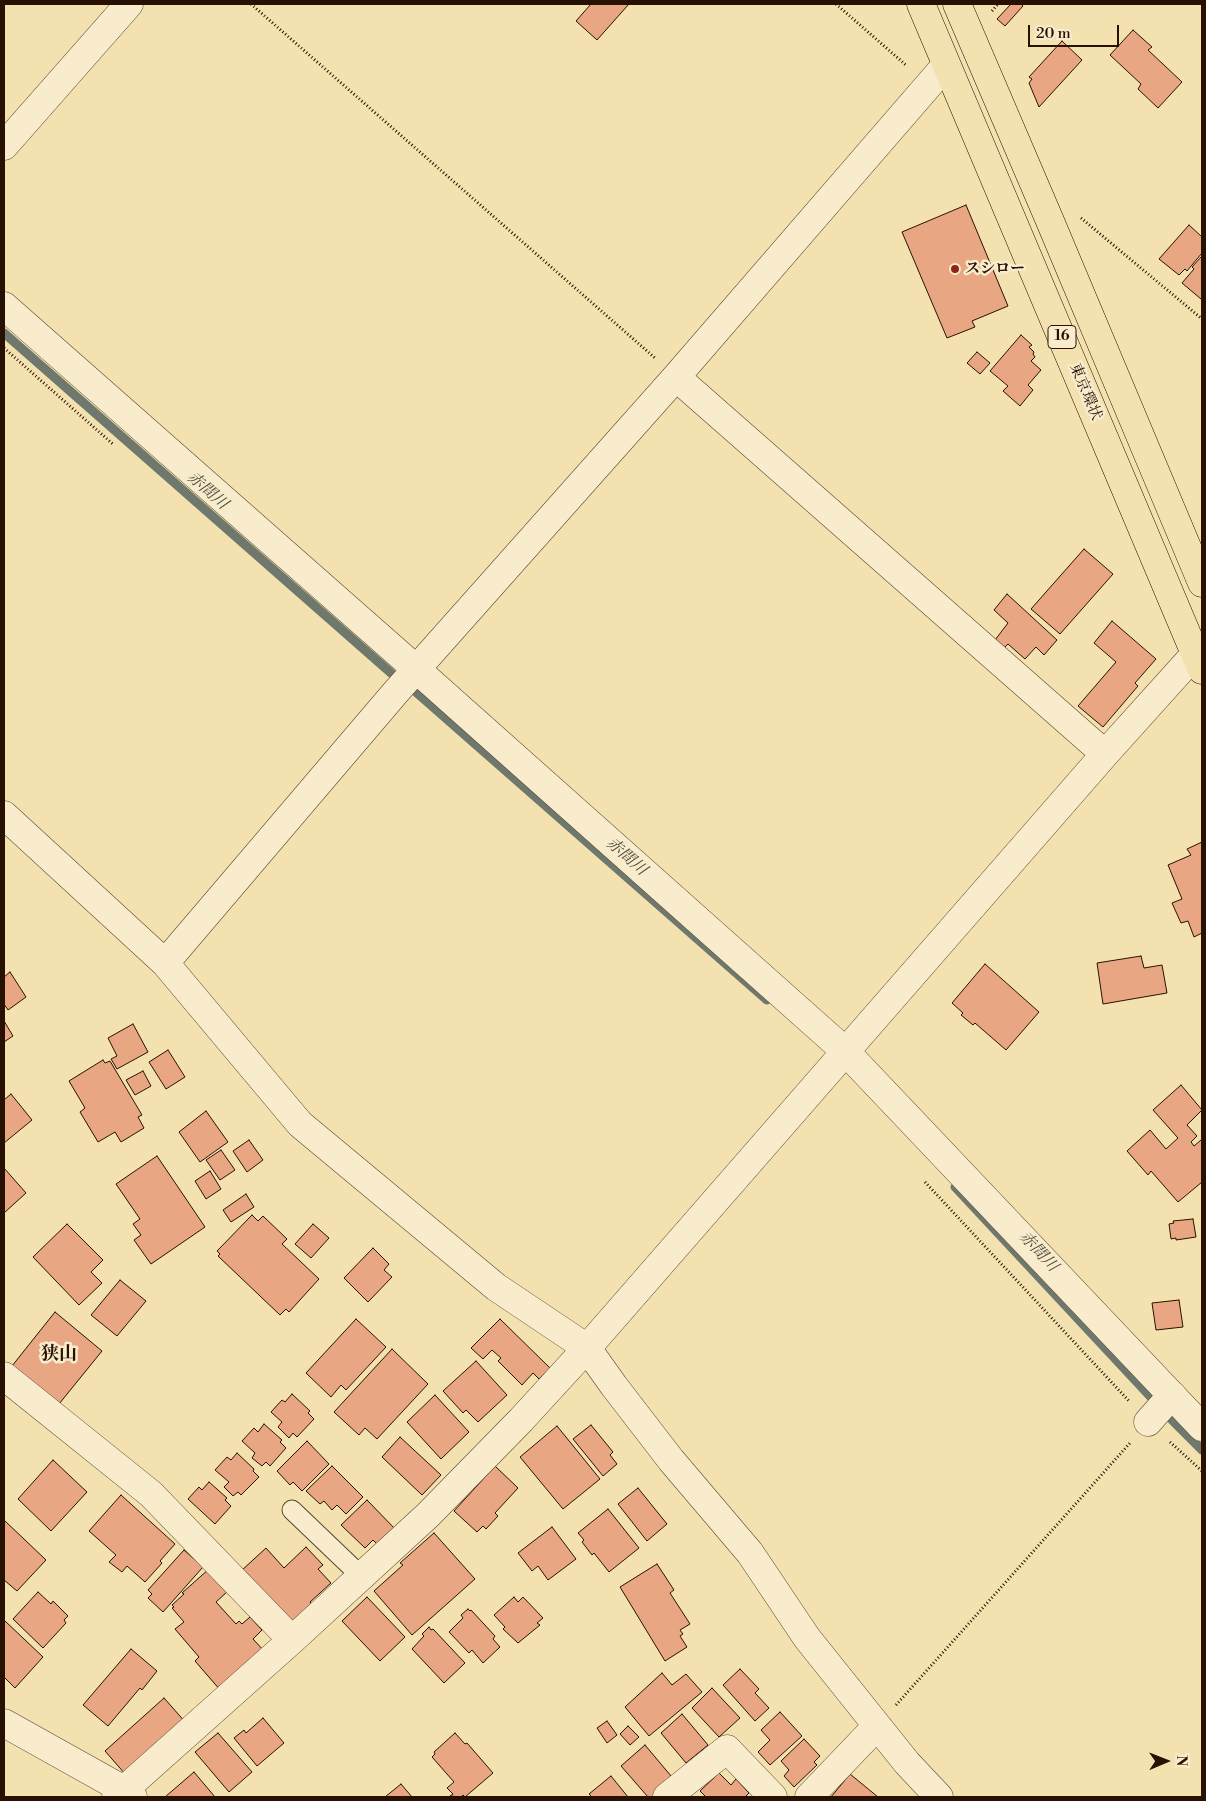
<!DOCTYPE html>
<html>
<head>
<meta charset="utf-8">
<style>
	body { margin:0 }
	#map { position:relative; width:1206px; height:1801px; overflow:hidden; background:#f4e1b0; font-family:"Libre Bodoni",serif }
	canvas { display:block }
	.frame { position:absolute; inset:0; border:5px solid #281102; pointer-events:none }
	.north { position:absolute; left:1141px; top:1736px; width:50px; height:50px; -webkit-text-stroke:4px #f8eccc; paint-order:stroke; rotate:89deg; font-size:14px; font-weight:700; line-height:20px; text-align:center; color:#281102 }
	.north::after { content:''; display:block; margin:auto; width:18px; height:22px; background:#281102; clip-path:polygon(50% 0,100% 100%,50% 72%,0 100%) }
	.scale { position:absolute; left:1028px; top:25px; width:91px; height:22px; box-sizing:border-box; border:2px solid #281102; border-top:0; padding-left:6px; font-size:15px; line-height:18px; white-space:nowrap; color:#281102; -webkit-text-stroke:4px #f8eccc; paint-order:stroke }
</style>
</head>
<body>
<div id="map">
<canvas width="1206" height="1801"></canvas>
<div class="frame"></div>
<div class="north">N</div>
<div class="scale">20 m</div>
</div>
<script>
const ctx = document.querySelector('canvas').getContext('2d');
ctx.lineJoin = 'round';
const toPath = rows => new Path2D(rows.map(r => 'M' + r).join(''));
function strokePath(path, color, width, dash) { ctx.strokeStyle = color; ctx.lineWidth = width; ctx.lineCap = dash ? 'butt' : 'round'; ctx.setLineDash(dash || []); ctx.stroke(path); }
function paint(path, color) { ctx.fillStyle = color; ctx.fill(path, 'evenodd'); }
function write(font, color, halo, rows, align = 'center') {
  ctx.font = font + ' "Libre Bodoni","Noto Serif JP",serif'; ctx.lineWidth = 5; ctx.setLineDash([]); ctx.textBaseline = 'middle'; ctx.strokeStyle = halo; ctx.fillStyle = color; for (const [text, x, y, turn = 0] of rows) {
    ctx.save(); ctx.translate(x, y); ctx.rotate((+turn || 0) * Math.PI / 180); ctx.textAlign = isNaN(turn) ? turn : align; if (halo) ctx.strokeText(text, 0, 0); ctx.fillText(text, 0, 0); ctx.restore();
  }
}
strokePath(toPath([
	[4,333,391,673],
	[416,692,767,1000],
	[955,1187,1174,1422,1202,1450]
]), '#6e786c', 9);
const building = toPath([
	[591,4,629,4,597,40,576,21,591,4],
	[1011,4,1021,4,1023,6,1005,26,997,19,1011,4],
	[1133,30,1152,47,1148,50,1182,82,1158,108,1138,89,1141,84,1110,55,1133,30],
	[1062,41,1082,60,1039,107,1029,83,1032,79,1029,77,1062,41],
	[966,205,1008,306,972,321,975,327,947,338,902,232,966,205],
	[1189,225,1202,237,1202,253,1187,271,1185,269,1179,275,1159,259,1189,225],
	[1202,256,1202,297,1201,299,1182,283,1194,269,1192,267,1202,256],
	[1021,335,1032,345,1029,347,1034,352,1033,354,1035,357,1031,361,1041,370,1028,385,1033,390,1020,406,1003,391,1008,386,990,371,1021,335],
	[977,352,990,363,980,374,967,363,977,352],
	[1084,549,1113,574,1060,634,1031,609,1084,549],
	[1007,594,1057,640,1044,655,1036,647,1025,659,1008,644,1004,648,995,640,1008,623,994,610,1007,594],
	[1112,621,1156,659,1135,683,1138,686,1103,727,1078,706,1116,662,1094,643,1112,621],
	[1202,842,1202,933,1194,937,1188,921,1181,923,1172,903,1182,899,1168,865,1191,855,1187,849,1202,842],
	[1141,956,1144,968,1162,965,1167,993,1103,1004,1097,963,1141,956],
	[985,964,1039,1012,1006,1050,975,1023,973,1025,961,1015,963,1013,952,1003,985,964],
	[10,972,26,997,8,1010,4,1004,4,977,10,972],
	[4,1021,13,1036,4,1042,4,1021],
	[133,1024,148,1052,117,1069,111,1059,117,1056,108,1038,133,1024],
	[168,1050,185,1077,166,1089,149,1062,168,1050],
	[103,1060,105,1063,110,1061,142,1115,138,1117,144,1128,121,1142,115,1132,98,1142,80,1112,85,1108,69,1081,103,1060],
	[143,1071,151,1086,135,1095,126,1080,143,1071],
	[1181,1085,1202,1110,1187,1125,1197,1136,1191,1142,1194,1146,1201,1140,1202,1141,1202,1182,1178,1202,1151,1171,1148,1175,1127,1151,1150,1130,1166,1149,1178,1138,1153,1110,1181,1085],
	[11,1094,32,1120,4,1143,4,1100,11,1094],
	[206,1111,228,1142,200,1162,179,1132,206,1111],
	[249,1140,263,1160,247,1172,233,1151,249,1140],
	[221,1150,235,1170,220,1180,206,1160,221,1150],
	[157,1156,205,1227,151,1264,134,1240,141,1235,133,1224,140,1219,116,1184,157,1156],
	[4,1168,26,1193,4,1213,4,1168],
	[210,1171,221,1189,206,1199,195,1181,210,1171],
	[246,1194,254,1207,231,1222,223,1210,246,1194],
	[252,1215,258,1221,263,1216,287,1239,282,1244,319,1279,289,1312,286,1309,280,1315,218,1256,220,1254,217,1251,252,1215],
	[1193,1219,1196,1237,1176,1240,1176,1238,1171,1239,1169,1224,1174,1223,1173,1221,1193,1219],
	[67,1224,103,1260,91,1272,102,1283,79,1305,33,1257,67,1224],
	[313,1224,329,1238,311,1258,295,1244,313,1224],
	[373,1248,389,1264,384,1270,392,1277,368,1302,344,1278,373,1248],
	[120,1280,146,1301,117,1336,91,1315,120,1280],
	[1179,1300,1183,1327,1156,1330,1152,1303,1179,1300],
	[55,1312,102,1351,59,1404,12,1366,55,1312],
	[356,1319,386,1347,346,1390,341,1385,331,1397,306,1373,356,1319],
	[500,1319,550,1368,539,1379,533,1373,522,1385,498,1361,501,1358,492,1350,483,1359,471,1348,500,1319],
	[392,1349,428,1384,377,1439,365,1428,359,1435,334,1412,392,1349],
	[476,1361,507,1395,478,1422,466,1410,463,1413,443,1391,476,1361],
	[292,1394,310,1411,308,1413,314,1419,297,1437,293,1433,289,1438,278,1427,282,1422,271,1412,282,1400,285,1402,292,1394],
	[435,1395,469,1432,441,1459,407,1422,435,1395],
	[264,1424,282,1440,280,1442,286,1448,270,1466,266,1462,262,1466,252,1458,255,1453,242,1441,254,1428,258,1432,264,1424],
	[591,1425,613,1452,610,1455,617,1464,603,1476,573,1439,591,1425],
	[557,1426,600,1479,563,1509,520,1457,557,1426],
	[400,1437,441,1475,422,1495,382,1457,400,1437],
	[307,1441,329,1464,302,1491,293,1482,290,1485,277,1471,307,1441],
	[237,1453,254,1469,253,1471,259,1477,241,1495,238,1492,233,1496,224,1487,229,1482,215,1470,227,1457,231,1460,237,1453],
	[53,1460,87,1492,51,1531,18,1499,53,1460],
	[332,1466,363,1497,346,1514,337,1505,332,1510,324,1501,320,1504,306,1491,332,1466],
	[495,1466,518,1488,495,1513,498,1516,486,1529,483,1526,477,1532,454,1511,495,1466],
	[209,1482,227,1498,225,1500,231,1506,215,1524,188,1499,199,1487,202,1490,209,1482],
	[638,1488,667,1524,647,1541,618,1504,638,1488],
	[121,1495,175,1544,160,1561,162,1563,145,1582,127,1566,122,1572,109,1562,116,1555,89,1531,121,1495],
	[367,1500,397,1531,381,1548,373,1540,365,1548,341,1525,367,1500],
	[608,1509,639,1548,609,1572,594,1553,592,1555,582,1542,584,1540,578,1533,608,1509],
	[4,1520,46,1560,17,1591,4,1580,4,1520],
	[552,1527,576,1559,548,1580,538,1566,532,1571,518,1553,552,1527],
	[434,1533,475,1579,412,1635,374,1591,403,1565,400,1563,434,1533],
	[306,1547,323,1565,318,1569,331,1583,310,1602,312,1604,290,1625,241,1571,266,1548,284,1568,306,1547],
	[184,1550,203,1567,163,1612,148,1598,152,1594,148,1590,184,1550],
	[657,1564,674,1590,670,1593,690,1624,680,1630,683,1634,680,1636,687,1647,665,1661,620,1587,657,1564],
	[209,1569,228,1591,216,1602,236,1624,239,1621,242,1624,250,1617,262,1630,253,1639,265,1652,221,1691,195,1661,199,1657,175,1629,184,1622,172,1608,174,1607,172,1605,184,1594,182,1593,209,1569],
	[38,1592,51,1604,53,1601,68,1616,64,1620,66,1623,43,1648,13,1619,38,1592],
	[367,1597,405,1637,380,1661,342,1621,367,1597],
	[514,1597,518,1602,523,1597,543,1618,537,1623,540,1625,518,1643,503,1629,505,1627,494,1615,514,1597],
	[468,1609,470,1611,471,1610,495,1636,493,1639,500,1647,483,1663,472,1650,469,1653,449,1632,463,1618,461,1615,468,1609],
	[4,1620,43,1657,15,1688,4,1677,4,1620],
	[429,1627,431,1630,433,1629,465,1663,444,1683,412,1649,424,1636,422,1634,429,1627],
	[131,1649,157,1671,142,1690,140,1688,108,1726,83,1705,131,1649],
	[740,1669,759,1689,755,1693,769,1708,755,1721,723,1685,740,1669],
	[662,1673,672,1685,686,1674,702,1692,649,1736,625,1707,662,1673],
	[712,1688,740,1718,719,1737,692,1708,712,1688],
	[164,1698,187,1724,126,1775,105,1751,164,1698],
	[780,1712,802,1736,770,1765,758,1752,770,1740,761,1730,780,1712],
	[682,1714,708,1745,686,1763,661,1733,682,1714],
	[263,1718,284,1743,257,1766,234,1738,244,1730,246,1733,263,1718],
	[607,1721,617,1735,607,1743,597,1728,607,1721],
	[628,1726,639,1737,630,1745,620,1734,628,1726],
	[218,1733,252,1772,229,1792,195,1752,218,1733],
	[455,1733,465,1744,467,1743,493,1773,465,1797,463,1795,461,1797,450,1796,453,1794,447,1788,454,1782,432,1757,435,1754,434,1752,455,1733],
	[804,1739,820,1756,814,1762,817,1765,794,1787,784,1776,789,1770,781,1761,804,1739],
	[645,1745,671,1776,655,1790,658,1792,652,1797,648,1797,621,1766,645,1745],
	[194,1772,215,1797,165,1797,194,1772],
	[719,1773,731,1785,736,1779,749,1793,745,1797,706,1797,700,1791,719,1773],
	[850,1774,878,1797,831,1797,850,1774],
	[611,1776,628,1797,592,1797,589,1794,611,1776],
	[401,1784,412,1797,385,1797,401,1784]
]);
paint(building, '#e8a683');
strokePath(building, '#281102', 1);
const service = toPath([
	[292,1510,361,1576]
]);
const minor = toPath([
	[4,146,129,4],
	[4,306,416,669,845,1051,1202,1427],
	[676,377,1105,754],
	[4,815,165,963,300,1124,496,1287,587,1348,614,1386,671,1460,750,1553,807,1638,907,1763,939,1797],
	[165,963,395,693,676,377,946,65],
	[4,1376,151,1494,292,1640],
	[1148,1422,1172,1395],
	[4,1723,124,1790,133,1797],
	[116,1797,292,1640,428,1515,521,1420,587,1348,1105,754,1196,653],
	[667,1797,727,1749,773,1797],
	[809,1797,877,1726]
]);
const trunk = toPath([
	[921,4,1202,670],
	[957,4,1050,221,1202,583]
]);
strokePath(service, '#5b452e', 21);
strokePath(minor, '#5b452e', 29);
strokePath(trunk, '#281102', 29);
strokePath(toPath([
	[251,4,655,358],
	[836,4,907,66],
	[992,11,998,4],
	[1081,218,1202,319],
	[4,348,114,445],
	[925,1182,1129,1401],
	[1170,1442,1202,1471],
	[896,1705,1130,1443]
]), '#281102', 3, [1, 2.5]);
strokePath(service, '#f8eccc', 19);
strokePath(minor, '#f8eccc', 28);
strokePath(trunk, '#f4e1b0', 28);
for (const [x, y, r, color] of [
	[955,269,5,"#8f2418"]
]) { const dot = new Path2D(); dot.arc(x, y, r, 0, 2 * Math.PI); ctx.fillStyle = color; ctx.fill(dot); strokePath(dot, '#f8eccc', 2); }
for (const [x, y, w] of [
	[1062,337,28]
]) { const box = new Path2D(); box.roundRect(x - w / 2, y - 11.5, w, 23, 4); ctx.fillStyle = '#f8eccc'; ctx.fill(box); strokePath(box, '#281102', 1); }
write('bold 14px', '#281102', null, [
	["16",1062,337]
]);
write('bold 15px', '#281102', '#f8eccc', [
	["スシロー",965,269]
], 'left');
write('15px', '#281102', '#f8eccc', [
	["東京環状",1085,392,67]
]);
write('italic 16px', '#514d40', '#f8eccc', [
	["赤間川",207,491,41],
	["赤間川",626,857,41],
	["赤間川",1038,1252,47]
]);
write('bold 18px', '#281102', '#f8eccc', [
	["狭山",59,1355]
]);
</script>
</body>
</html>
